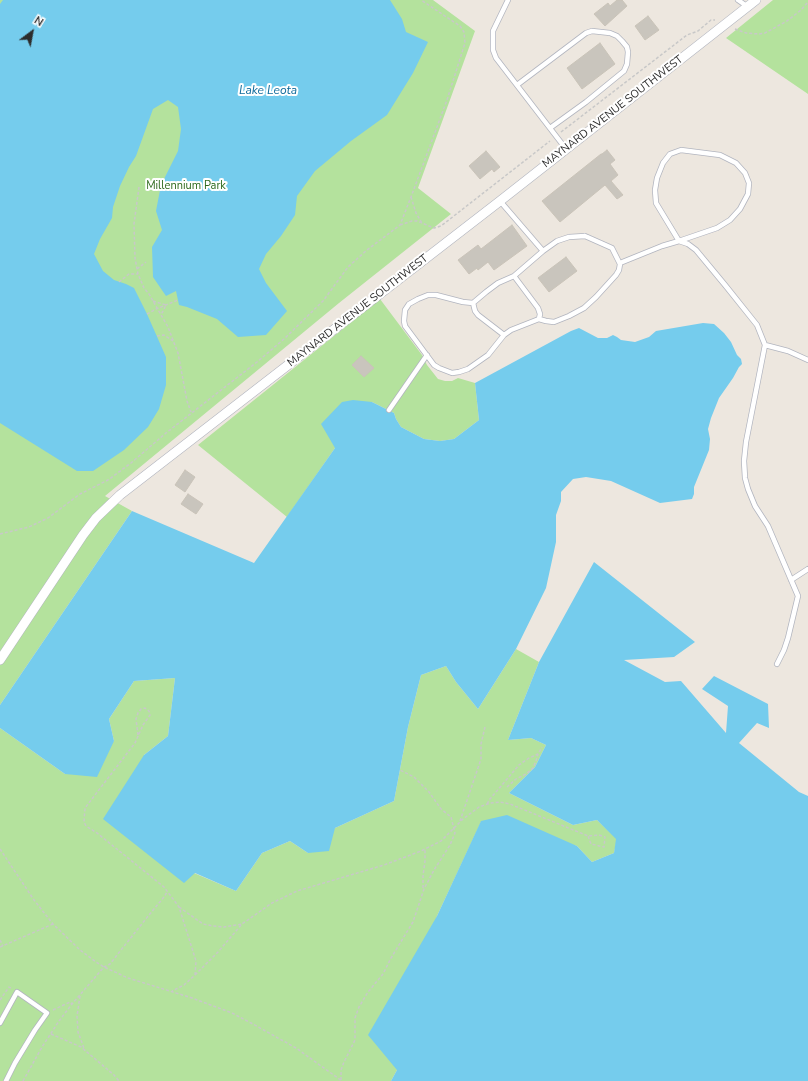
<!DOCTYPE html>
<html>
<head>
<meta charset="utf-8">
<style>
	body { margin:0 }
	#map { position:relative; width:808px; height:1081px; overflow:hidden; background:#ede7df; font-family:"Nunito Sans",sans-serif }
	canvas { display:block }
	.north { position:absolute; left:12px; top:12px; width:40px; height:40px; -webkit-text-stroke:3px #fff; paint-order:stroke; rotate:32deg; font-size:11px; font-weight:700; line-height:16px; text-align:center; color:#2c2c2c }
	.north::after { content:''; display:block; margin:auto; width:14px; height:18px; background:#2c2c2c; clip-path:polygon(50% 0,100% 100%,50% 72%,0 100%) }
</style>
</head>
<body>
<div id="map">
<canvas width="808" height="1081"></canvas>
<div class="north">N</div>
</div>
<script>
const ctx = document.querySelector('canvas').getContext('2d');
ctx.lineJoin = 'round';
function paint(path, color) { ctx.fillStyle = color; ctx.fill(path, 'evenodd'); }
const toPath = rows => new Path2D(rows.map(r => 'M' + r).join(''));
function strokePath(path, color, width, dash) { ctx.strokeStyle = color; ctx.lineWidth = width; ctx.lineCap = dash ? 'butt' : 'round'; ctx.setLineDash(dash || []); ctx.stroke(path); }
function write(font, color, halo, rows, align = 'center') {
  ctx.font = font + ' "Nunito Sans",sans-serif'; ctx.lineWidth = 4; ctx.setLineDash([]); ctx.textBaseline = 'middle'; ctx.strokeStyle = halo; ctx.fillStyle = color; for (const [text, x, y, turn = 0] of rows) {
    ctx.save(); ctx.translate(x, y); ctx.rotate((+turn || 0) * Math.PI / 180); ctx.textAlign = isNaN(turn) ? turn : align; if (halo) ctx.strokeText(text, 0, 0); ctx.fillText(text, 0, 0); ctx.restore();
  }
}
paint(toPath([
	[0,0,433,0,475,31,418,188,451,214,339,303,105,496,132,511,0,705],
	[773,0,808,0,808,94,726,38],
	[380,299,422,355,427,365,438,379,445,381,452,381,458,378,475,383,479,420,454,439,440,441,424,439,401,427,396,419,394,413,372,402,335,448,287,517,198,445],
	[516,649,539,662,508,740,531,738,546,745,535,767,509,793,573,825,597,820,617,839,614,853,592,862,577,846,481,822,437,916,397,1070,391,1081,0,1081,0,728,65,774,114,741,109,719,134,681,175,678,168,736,144,755,194,873,236,891,262,853,290,841,308,853,335,828,394,801,408,727,421,675,446,666,456,682,478,709]
]), '#b4e29d');
paint(toPath([
	[3,0,390,0,402,19,406,32,428,42,413,73,387,115,351,141,315,171,297,196,295,215,281,236,266,254,259,269,266,283,287,311,266,335,238,337,217,319,187,307,179,305,176,291,166,296,153,277,152,247,162,230,156,211,161,185,178,151,181,129,178,107,168,100,153,109,136,156,129,167,120,186,113,207,112,218,100,239,94,254,103,271,114,280,126,284,134,288,147,314,166,357,166,385,159,409,148,427,124,450,93,471,77,471,0,423,0,4],
	[703,323,714,324,724,333,731,342,737,355,741,359,742,364,739,367,733,378,719,398,711,418,708,429,710,439,709,450,694,487,694,494,692,499,660,503,611,481,586,477,573,479,561,492,561,501,556,515,556,542,546,588,516,649,478,709,456,682,446,666,421,675,408,727,394,801,335,828,329,851,308,853,290,841,262,853,236,891,195,873,184,883,103,819,144,755,168,736,175,678,134,681,109,719,114,741,97,777,65,774,0,728,0,705,132,511,254,563,335,448,321,424,342,402,353,400,372,402,394,413,396,419,401,427,424,439,440,441,454,439,479,420,475,383,571,331,579,328,598,338,607,338,613,335,617,337,621,340,635,342,649,337,656,331],
	[594,562,695,642,674,657,624,660,665,682,681,681,726,733,728,706,702,689,714,676,768,704,769,728,757,723,739,743,799,792,808,796,808,1081,391,1081,397,1070,368,1035,437,916,481,821,507,815,577,846,592,862,614,853,616,839,597,820,573,825,509,793,535,767,546,745,531,738,508,740,539,662]
]), '#75cced');
const building = toPath([
	[617,0,622,0,627,6,605,26,594,14,608,3,610,6,617,0],
	[648,16,659,30,645,40,635,26,648,16],
	[600,43,615,64,582,89,567,68,600,43],
	[607,150,615,160,610,164,618,175,611,181,623,195,617,199,605,185,560,222,542,201,601,154,602,154,607,150],
	[486,151,500,167,494,172,492,169,480,179,469,166,486,151],
	[512,225,527,246,494,270,488,262,478,270,477,268,469,274,458,260,478,245,481,249,512,225],
	[566,257,577,271,549,292,538,278,566,257],
	[361,356,374,368,364,377,352,365,361,356],
	[185,470,195,477,185,492,175,485,185,470],
	[188,494,203,504,196,514,181,504,188,494]
]);
paint(building, '#c9c5bd');
strokePath(building, '#c9c3b8', 1);
const lane = toPath([
	[508,0,493,31,493,50,496,58,566,149],
	[738,0,748,7],
	[517,85,586,33,592,31,610,33,617,36,622,41,627,47,628,52,627,64,624,71,586,102,550,128],
	[500,201,543,251],
	[585,236,612,248,620,264,619,270,616,275,596,297,584,308,569,316,554,322,546,321,539,319,511,330,504,335,488,355,468,369,459,372,452,373,439,368,434,365,405,326,404,321,405,310,409,304,418,299,428,295,436,295,463,302,473,303,486,292,498,283,514,276,543,251,557,241,569,237,585,236],
	[620,263,662,246,679,241,717,228,730,220,740,209,748,194,749,183,745,173,736,163,720,155,681,150,670,154,663,163,657,178,655,190,656,203,679,241,688,244,696,250,725,285,757,325,765,345,746,442,744,461,745,478,748,489,755,506,768,526,798,596,788,638,784,650,777,664],
	[514,276,538,308,540,314,539,319],
	[473,303,475,311,478,315,504,335],
	[765,345,788,351,808,360],
	[389,410,427,355],
	[791,580,808,569],
	[0,1023,17,992,47,1013,35,1030,15,1063,6,1081]
]);
const street = toPath([
	[0,660,83,535,96,518,120,495,500,201,756,0]
]);
strokePath(lane, '#b2b5bf', 6);
strokePath(street, '#b2b5bf', 10);
strokePath(toPath([
	[735,29,746,33,759,34,765,33,787,21,801,10,808,2],
	[561,132,687,35,698,31,711,20,715,20],
	[139,187,134,224,135,258,138,274,144,288,149,294,168,327,178,353,187,401,191,412],
	[411,197,416,213,422,223],
	[400,225,412,221,417,221,434,228,441,226,550,141],
	[137,269,146,262],
	[119,282,129,274,138,274],
	[153,301,166,305,161,315],
	[147,314,156,309,178,300],
	[157,336,164,335,173,341],
	[0,534,29,527,48,518,80,494,108,480,131,463,166,433,257,362,284,339,323,301,348,267,367,250,400,225,411,197,447,100,465,43,464,32,460,26,421,0],
	[138,735,136,719,138,713,141,709,145,708,149,711,150,715,143,725,135,743,85,808,84,822,86,826,97,833,164,887,179,907,196,961,195,975,184,985,172,991],
	[507,787,516,779,526,774,533,768,536,761,538,754],
	[487,804,490,799,519,765,529,758,538,754,542,747],
	[460,821,481,759,481,744,485,727],
	[0,849,34,900,53,924,80,950,96,962,104,967,128,978,192,998,232,1013,251,1023,296,1048,342,1081],
	[423,888,423,876,425,861,425,850],
	[179,907,203,924,213,926,224,927,242,924],
	[0,940,3,946],
	[0,947,53,924],
	[195,975,218,952,242,924,272,903,297,891,384,865,421,851,441,841,463,819,479,807,490,803,500,802,510,804,588,836,599,835,605,837,604,847,591,844,588,836],
	[80,996,77,1016,78,1032,85,1051],
	[0,1000,9,987,12,989],
	[53,1010,70,1002,72,1004],
	[51,1034,81,1047,114,1075,119,1081],
	[341,1080,341,1070,344,1062,355,1040,355,1018,359,1007,368,992,383,974,391,958,413,922,424,889,434,870,450,845,455,833,451,817,441,809,429,792,414,777,400,770],
	[23,1081,42,1047,59,1021,72,1004,104,967,110,964,121,950,149,915,164,897,167,892]
]), '#c8c8c8', 1.5, [3, 2]);
strokePath(lane, '#fff', 4.5);
strokePath(street, '#fff', 9);
write('11px', '#2c2c2c', '#fff', [
	["MAYNARD AVENUE SOUTHWEST",613,112,-38],
	["MAYNARD AVENUE SOUTHWEST",358,311,-38]
]);
write('11px', '#2c691c', '#fff', [
	["Millennium Park",186,186]
]);
write('italic 12px', '#106b9c', '#fff', [
	["Lake Leota",268,91]
]);
</script>
</body>
</html>
